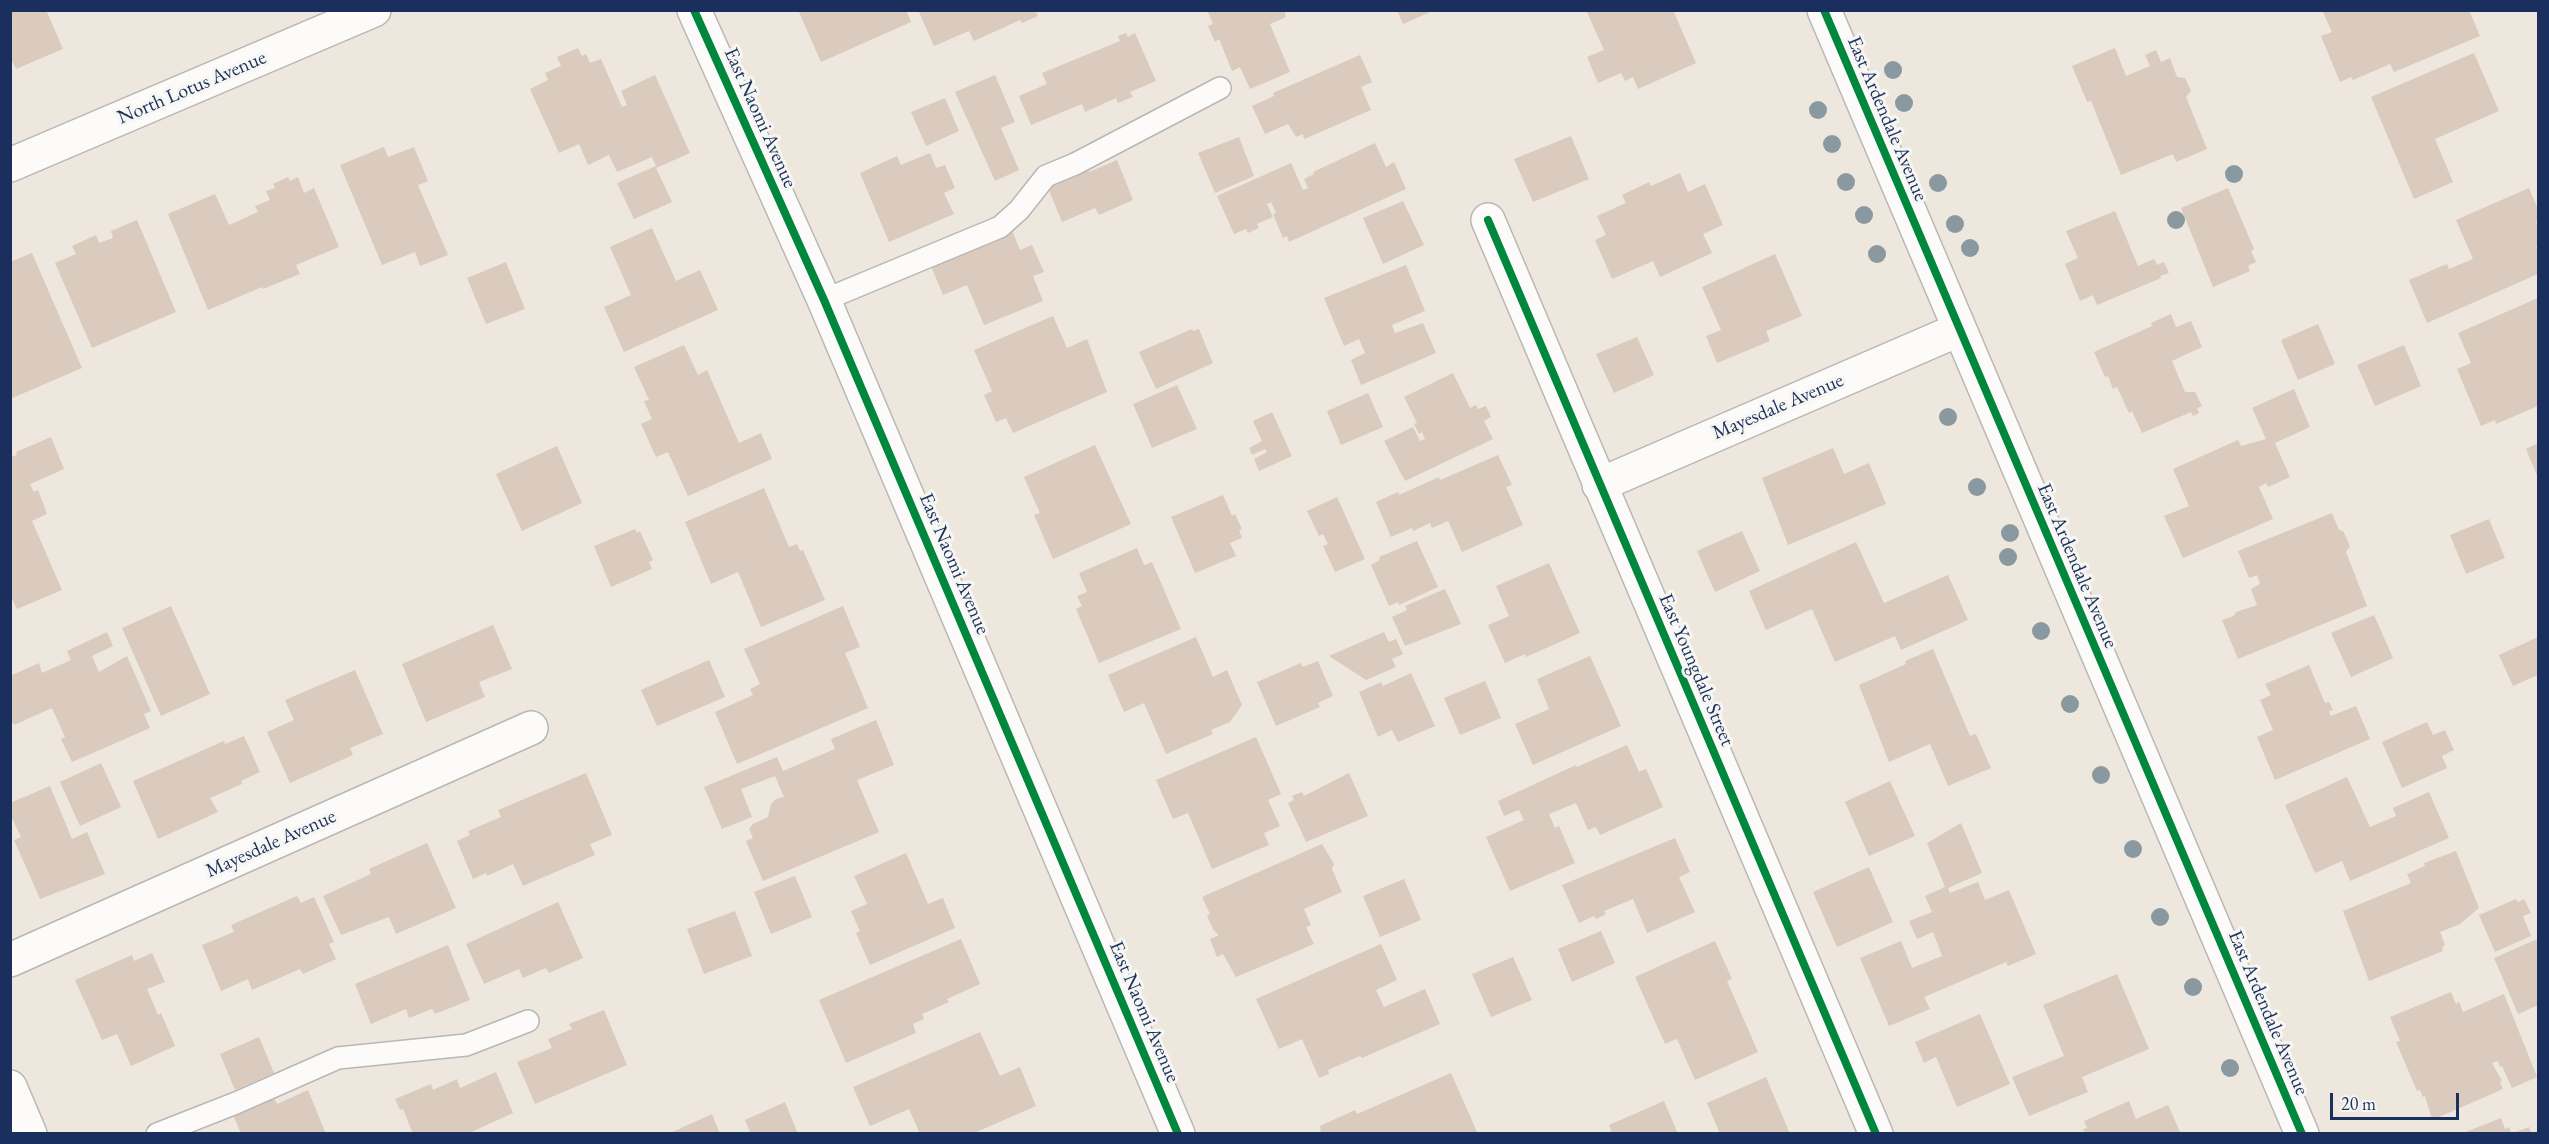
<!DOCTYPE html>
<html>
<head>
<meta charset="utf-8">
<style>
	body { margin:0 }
	#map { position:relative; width:2549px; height:1144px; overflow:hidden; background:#eee7dd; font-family:"EB Garamond",serif }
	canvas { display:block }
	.frame { position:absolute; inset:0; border:12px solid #1b2f5e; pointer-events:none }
	.scale { position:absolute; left:2330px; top:1093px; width:129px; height:27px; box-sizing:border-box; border:3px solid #1b2f5e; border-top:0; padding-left:8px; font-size:18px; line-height:21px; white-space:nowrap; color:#1b2f5e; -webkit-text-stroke:4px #f6f6f2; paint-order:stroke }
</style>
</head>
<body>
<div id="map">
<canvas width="2549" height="1144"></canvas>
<div class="frame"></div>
<div class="scale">20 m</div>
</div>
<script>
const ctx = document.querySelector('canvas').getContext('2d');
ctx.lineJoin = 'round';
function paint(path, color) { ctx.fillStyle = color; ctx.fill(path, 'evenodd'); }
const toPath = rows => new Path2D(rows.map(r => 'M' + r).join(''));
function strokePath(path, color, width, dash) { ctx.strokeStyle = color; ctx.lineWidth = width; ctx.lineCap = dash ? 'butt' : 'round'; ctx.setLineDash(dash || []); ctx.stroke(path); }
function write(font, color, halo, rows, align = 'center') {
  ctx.font = font + ' "EB Garamond",serif'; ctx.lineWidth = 6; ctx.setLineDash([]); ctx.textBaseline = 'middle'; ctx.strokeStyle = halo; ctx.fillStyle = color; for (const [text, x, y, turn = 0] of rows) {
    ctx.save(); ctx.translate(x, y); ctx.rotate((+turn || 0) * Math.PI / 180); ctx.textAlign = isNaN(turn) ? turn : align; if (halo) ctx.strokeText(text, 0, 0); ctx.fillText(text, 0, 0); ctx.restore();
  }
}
paint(toPath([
	[10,10,46,10,63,49,16,69,10,56],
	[798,10,906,10,911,22,821,62],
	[918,10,1035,10,1038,16,1022,23,1020,20,974,41,969,31,934,46],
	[1207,10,1284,10,1286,17,1270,24,1290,72,1250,89,1240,67,1232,71,1219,39,1215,42,1208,26,1213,24],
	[1397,10,1435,10,1403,24],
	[1586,10,1673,10,1696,63,1638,89,1633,77,1625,81,1621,73,1598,83,1587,57,1604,50],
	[2322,10,2469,10,2480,36,2394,72,2390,64,2353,80,2351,77,2340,82,2321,36,2332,32],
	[1126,33,1128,37,1135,33,1156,81,1130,92,1133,97,1118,103,1116,98,1085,112,1082,104,1031,125,1019,96,1047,84,1042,73,1120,41,1118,36],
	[578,48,582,56,586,54,590,63,601,59,622,107,627,105,621,91,655,75,690,153,656,168,672,202,634,219,617,183,656,166,652,157,617,172,609,155,588,165,579,144,559,153,530,89,548,80,545,73,561,66,557,57],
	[2115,48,2126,76,2150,66,2145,55,2156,50,2161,62,2170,58,2177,77,2185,78,2191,91,2186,97,2207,149,2176,162,2173,154,2121,175,2091,101,2087,102,2072,66],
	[2474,53,2499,111,2435,139,2453,182,2414,199,2371,97],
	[1360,55,1372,82,1361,87,1371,110,1304,139,1303,134,1296,137,1288,124,1265,134,1252,106,1274,96,1273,93],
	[995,75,1015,122,1001,128,1019,170,995,181,955,92],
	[945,98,959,131,926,146,911,112],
	[1571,136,1589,179,1533,202,1514,159],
	[1239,137,1254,176,1215,193,1198,153],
	[1375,143,1386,167,1394,162,1406,189,1289,242,1287,236,1283,238,1273,214,1276,213,1271,202,1267,204,1273,217,1257,224,1259,228,1248,233,1246,229,1234,234,1217,196,1291,163,1303,190,1308,188,1304,179,1314,174,1313,172],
	[384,147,388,157,414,147,428,181,418,185,448,255,420,266,415,252,382,265,340,165],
	[930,153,936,168,945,165,955,188,944,193,954,214,889,242,860,173,897,156,901,165],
	[1117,160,1133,200,1099,215,1095,208,1062,222,1047,185,1088,168,1089,172],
	[1680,173,1688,192,1705,184,1723,225,1703,234,1712,253,1660,277,1653,261,1612,279,1595,240,1606,235,1597,216,1626,203,1622,195,1649,182,1651,186],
	[288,177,290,181,298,177,304,193,314,188,339,247,296,265,300,274,263,289,262,287,208,310,168,214,215,194,229,225,258,212,255,206,270,200,266,191,275,188,273,184],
	[2228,188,2254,249,2251,251,2256,262,2248,266,2250,271,2213,287,2181,208],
	[2529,188,2538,209,2538,220,2536,222,2538,228,2538,246,2536,247,2538,252,2538,274,2427,323,2409,280,2447,264,2449,269,2473,259,2456,220],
	[1403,201,1424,245,1383,264,1363,218],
	[2115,211,2138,266,2154,259,2157,265,2164,262,2169,273,2160,276,2161,278,2097,305,2093,295,2080,301,2065,264,2078,258,2066,231],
	[137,220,176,312,92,348,55,263,76,254,72,246,96,235,99,243,113,238,111,231],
	[652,228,676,281,700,270,718,310,624,352,604,307,631,295,610,247],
	[1012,230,1020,250,1032,245,1044,272,1033,276,1043,301,984,325,967,285,943,295,930,264],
	[32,253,82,368,10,399,10,262],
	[1775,254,1802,316,1766,331,1770,341,1717,363,1706,336,1721,330,1702,287],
	[506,262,525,309,486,324,467,278],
	[1406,265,1425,311,1392,325,1395,333,1423,323,1436,353,1361,385,1351,360,1365,353,1359,339,1344,346,1324,298],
	[2538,298,2538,406,2496,424,2495,420,2481,426,2457,369,2471,363,2458,333],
	[2171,314,2176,327,2191,321,2202,347,2172,361,2185,392,2195,392,2202,406,2197,408,2199,413,2193,416,2191,412,2142,433,2132,411,2129,413,2117,387,2113,389,2108,376,2105,377,2094,352,2152,326,2151,323],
	[1053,316,1067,348,1087,339,1107,392,1013,433,1006,418,996,422,984,395,992,391,974,350],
	[2318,324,2335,364,2298,380,2281,340],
	[1192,329,1193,331,1199,329,1213,363,1156,389,1139,352],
	[1637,337,1654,375,1614,393,1596,354],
	[684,345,698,375,707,370,739,443,761,433,772,459,688,496,668,452,656,457,641,424,652,419,644,401,649,400,634,367],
	[2404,345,2421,386,2375,406,2357,365],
	[1453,373,1470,408,1476,405,1478,409,1486,406,1491,417,1484,421,1493,439,1405,481,1384,441,1413,427,1420,441,1425,439,1422,432,1419,434,1414,424,1417,423,1404,397],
	[1177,385,1197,429,1152,448,1133,404],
	[2294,389,2310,427,2275,443,2290,477,2268,487,2266,483,2259,487,2273,519,2183,558,2164,516,2189,506,2173,469,2238,440,2241,446,2266,439,2252,408],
	[1368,393,1383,427,1341,445,1327,411],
	[1272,412,1292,456,1259,471,1254,459,1267,452,1265,449,1252,455,1249,448,1262,441,1253,421],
	[51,437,64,469,30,484,34,492,38,490,47,514,32,521,62,590,17,609,10,595,10,457,17,455,16,452],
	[2538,443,2538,478,2526,449],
	[1095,445,1131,524,1053,559,1034,515,1040,513,1024,477],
	[557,446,582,503,522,531,496,474],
	[1833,448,1844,474,1869,463,1886,504,1788,545,1762,478],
	[1498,455,1512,485,1506,487,1523,525,1462,552,1448,521,1432,528,1430,523,1413,531,1412,528,1391,537,1376,502,1398,492,1399,495,1439,477,1440,480],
	[764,488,789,547,797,544,800,551,803,550,825,600,761,627,738,572,711,584,685,522],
	[1223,495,1232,516,1235,514,1242,529,1239,530,1242,538,1230,543,1236,556,1195,573,1171,517],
	[1337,497,1365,559,1335,572,1323,546,1328,544,1323,534,1319,536,1307,511],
	[2332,513,2339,530,2343,531,2350,546,2346,552,2367,606,2238,659,2222,620,2234,616,2236,612,2257,605,2251,589,2260,584,2257,575,2249,578,2238,551],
	[2489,519,2505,558,2466,574,2450,535],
	[635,529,637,533,640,531,653,560,649,562,652,569,611,587,594,546],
	[1742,531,1760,571,1715,592,1697,551],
	[1417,541,1438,587,1399,605,1398,602,1389,606,1371,565,1380,560,1379,557],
	[1856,542,1884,603,1948,575,1968,620,1901,650,1895,636,1835,662,1812,609,1766,630,1749,591],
	[1137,548,1144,565,1152,562,1181,629,1099,663,1076,609,1082,606,1077,596,1087,592,1079,573],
	[1549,563,1580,633,1526,657,1525,654,1505,663,1488,625,1509,616,1496,586],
	[1445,589,1461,624,1405,646,1392,617,1407,610,1405,606],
	[171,606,210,694,161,716,122,628],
	[843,606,860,647,845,653,868,708,737,764,715,712,753,695,750,689,760,684,744,649],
	[2374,615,2393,658,2351,677,2331,633],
	[493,625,512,669,479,682,485,697,426,722,402,664],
	[107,632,113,646,92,656,99,672,127,656,151,711,144,714,150,728,72,762,61,739,65,737,52,708,14,725,10,717,10,676,39,663,42,673,71,660,67,651],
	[1384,632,1389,642,1396,639,1403,654,1392,659,1396,667,1366,680,1329,656],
	[1196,637,1213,677,1227,670,1242,705,1230,722,1211,730,1213,734,1166,754,1144,703,1124,712,1108,675],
	[2538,637,2538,675,2513,686,2499,655],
	[1933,649,1970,736,1976,734,1991,768,1948,786,1930,744,1889,762,1859,685,1906,664,1905,661],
	[1590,656,1621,726,1533,765,1515,724,1549,709,1537,679],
	[709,660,725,697,657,726,641,690],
	[1318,661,1333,696,1318,703,1320,707,1276,726,1257,682,1301,663,1303,667],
	[2309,665,2325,703,2329,702,2333,710,2329,711,2331,716,2356,706,2370,739,2275,780,2257,737,2273,730,2260,700,2271,695,2265,684],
	[355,670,383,734,350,748,353,755,290,783,267,732,294,720,285,700],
	[1411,673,1435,726,1398,742,1392,730,1378,737,1359,692,1381,682,1383,686],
	[1485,681,1501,718,1460,735,1444,698],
	[876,720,894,765,857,780,879,832,763,881,746,841,753,838,749,829,753,824,768,817,771,804,776,799,784,797,775,776,741,789,752,817,722,829,704,787,777,757,783,771,835,749,831,739],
	[2427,722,2433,735,2445,730,2454,750,2442,756,2447,768,2402,788,2382,742],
	[244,736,260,772,241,781,242,784,210,798,218,812,158,839,133,781,224,741,225,744],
	[1256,737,1281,794,1268,800,1280,826,1264,833,1269,845,1212,869,1188,813,1173,819,1156,780],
	[1627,745,1639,772,1646,769,1663,807,1600,835,1596,827,1588,830,1576,803,1549,814,1555,828,1559,826,1575,863,1510,891,1486,837,1524,820,1519,810,1504,816,1498,801,1576,765,1577,767],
	[101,763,121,807,80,826,60,782],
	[586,773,612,835,590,844,595,855,523,886,513,864,487,876,486,873,473,879,457,841,470,835,468,831,501,817,498,810],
	[1349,773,1368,816,1306,842,1288,803,1294,800,1292,796,1302,792,1304,796],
	[2347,777,2370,827,2396,816,2393,808,2429,792,2449,838,2350,881,2342,861,2315,873,2285,805],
	[1890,781,1915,836,1869,856,1845,802],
	[50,786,72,839,87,832,105,874,40,899,14,840,21,837,10,814,10,803],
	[1961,823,1982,873,1948,888,1950,893,1978,882,1985,900,2009,890,2036,954,2008,966,2006,962,1924,997,1930,1009,1889,1026,1860,958,1901,941,1912,968,1942,956,1933,932,1917,939,1909,921,1932,912,1925,896,1945,887,1927,843],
	[1675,838,1690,872,1679,877,1695,912,1647,933,1633,899,1604,911,1606,914,1596,919,1594,916,1579,923,1562,885],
	[427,843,456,908,396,934,389,917,341,935,323,896,371,874,369,869],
	[1322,844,1334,864,1332,869,1342,892,1304,909,1311,925,1306,927,1314,944,1236,977,1223,954,1217,957,1210,939,1219,935,1214,931,1207,916,1210,914,1202,897],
	[2456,851,2479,908,2460,924,2440,932,2445,945,2442,947,2443,951,2369,981,2343,911,2411,883,2407,874,2425,866,2424,863],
	[906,853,928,904,943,898,955,928,870,965,856,933,860,931,851,911,867,904,854,876],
	[1869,867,1893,922,1837,947,1813,892],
	[795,876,812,917,771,934,754,892],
	[1404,879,1421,920,1380,937,1363,896],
	[297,896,301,903,314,897,334,942,329,944,336,959,303,974,300,969,252,990,248,979,221,991,202,945,234,932,231,925],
	[2516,899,2518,902,2524,899,2531,913,2523,916,2531,936,2495,952,2479,915],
	[558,902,583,958,549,973,546,968,523,978,519,969,484,984,466,944],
	[735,911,752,956,704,974,687,929],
	[1601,931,1615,963,1572,982,1558,949],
	[961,939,980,984,947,999,949,1002,922,1014,924,1019,913,1024,916,1033,846,1063,819,1000],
	[2535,940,2538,940,2538,1005,2518,1014,2494,958],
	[1715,941,1732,979,1727,981,1758,1052,1695,1080,1677,1039,1665,1044,1635,977],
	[1381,944,1397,980,1376,990,1384,1007,1425,989,1440,1024,1362,1058,1360,1056,1328,1070,1329,1074,1319,1078,1302,1039,1279,1049,1256,999],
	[448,945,470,1000,435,1014,432,1009,409,1018,406,1009,371,1024,355,984],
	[152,953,165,982,147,989,158,1015,161,1013,175,1046,131,1066,117,1034,102,1040,75,980,132,955,134,961],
	[1513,957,1532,1000,1491,1017,1472,974],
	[2117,974,2149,1049,2082,1077,2088,1092,2029,1116,2012,1077,2064,1056,2043,1005],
	[2451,992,2456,1004,2459,1002,2463,1012,2504,994,2537,1077,2512,1088,2502,1066,2500,1067,2498,1061,2492,1063,2502,1081,2500,1082,2503,1089,2432,1120,2425,1096,2423,1097,2420,1090,2417,1091,2396,1042,2400,1041,2390,1017],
	[604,1010,627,1065,535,1104,517,1062,552,1048,548,1039,572,1029,569,1024],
	[1980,1014,2010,1084,1957,1107,1936,1057,1924,1063,1915,1042],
	[980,1032,1000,1076,1020,1067,1036,1106,972,1134,920,1134,909,1109,870,1126,853,1087],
	[259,1037,274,1073,235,1090,220,1054],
	[496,1072,513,1113,467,1134,413,1134,403,1109,400,1110,395,1099,431,1084,433,1090,457,1079,460,1088],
	[1451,1073,1478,1134,1321,1134,1320,1126,1355,1110,1357,1114],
	[1766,1077,1790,1134,1720,1134,1707,1103],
	[308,1090,326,1134,241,1134,232,1112,273,1095,277,1104],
	[1664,1101,1678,1134,1612,1134,1609,1125],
	[2129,1101,2136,1119,2168,1105,2181,1134,2085,1134,2083,1129,2087,1128,2084,1121],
	[785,1102,798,1134,751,1134,745,1120],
	[712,1114,720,1134,668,1134],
	[2501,1118,2505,1129,2509,1127,2512,1134,2463,1133],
	[2529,1127,2532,1134,2513,1134,2513,1133]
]), '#dbcabe');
const service = toPath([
	[824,300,1000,227,1019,210,1046,176,1075,164,1220,88],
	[157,1134,236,1103,338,1058,466,1045,528,1021]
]);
const minor = toPath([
	[694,10,824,300,1178,1134],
	[1824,10,2302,1134],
	[10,165,374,10],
	[1488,220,1876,1134],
	[1599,485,1958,330],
	[10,960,531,728]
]);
const secondary = toPath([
	[10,1087,30,1134]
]);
strokePath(service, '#b9b7b5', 24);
strokePath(minor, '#b9b7b5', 36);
strokePath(secondary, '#b9b7b5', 36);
strokePath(service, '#fcfbfa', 21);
strokePath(minor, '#fcfbfa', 33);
strokePath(secondary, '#fcfbfa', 33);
strokePath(toPath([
	[694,10,824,300,1178,1134],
	[1824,10,2302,1134],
	[1488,220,1876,1134]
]), '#00873e', 8);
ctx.fillStyle = '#8a999f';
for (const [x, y] of [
	[1893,70],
	[1904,103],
	[1818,110],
	[1832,144],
	[2234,174],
	[1846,182],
	[1938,183],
	[1864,215],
	[2176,220],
	[1955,224],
	[1970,248],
	[1877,254],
	[1948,417],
	[1977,487],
	[2010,533],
	[2008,557],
	[2041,631],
	[2070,704],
	[2101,775],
	[2133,849],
	[2160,917],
	[2193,987],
	[2230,1068]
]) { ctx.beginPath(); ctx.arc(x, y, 9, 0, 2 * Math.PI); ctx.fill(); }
write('20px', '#1b2f5e', '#f6f6f2', [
	["North Lotus Avenue",192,88,-23],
	["East Naomi Avenue",760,118,66],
	["East Ardendale Avenue",1887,119,67],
	["Mayesdale Avenue",1778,407,-23],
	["East Naomi Avenue",954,564,67],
	["East Ardendale Avenue",2077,566,67],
	["East Youngdale Street",1696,670,67],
	["Mayesdale Avenue",271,844,-24],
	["East Naomi Avenue",1144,1012,67],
	["East Ardendale Avenue",2268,1013,67]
]);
</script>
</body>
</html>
